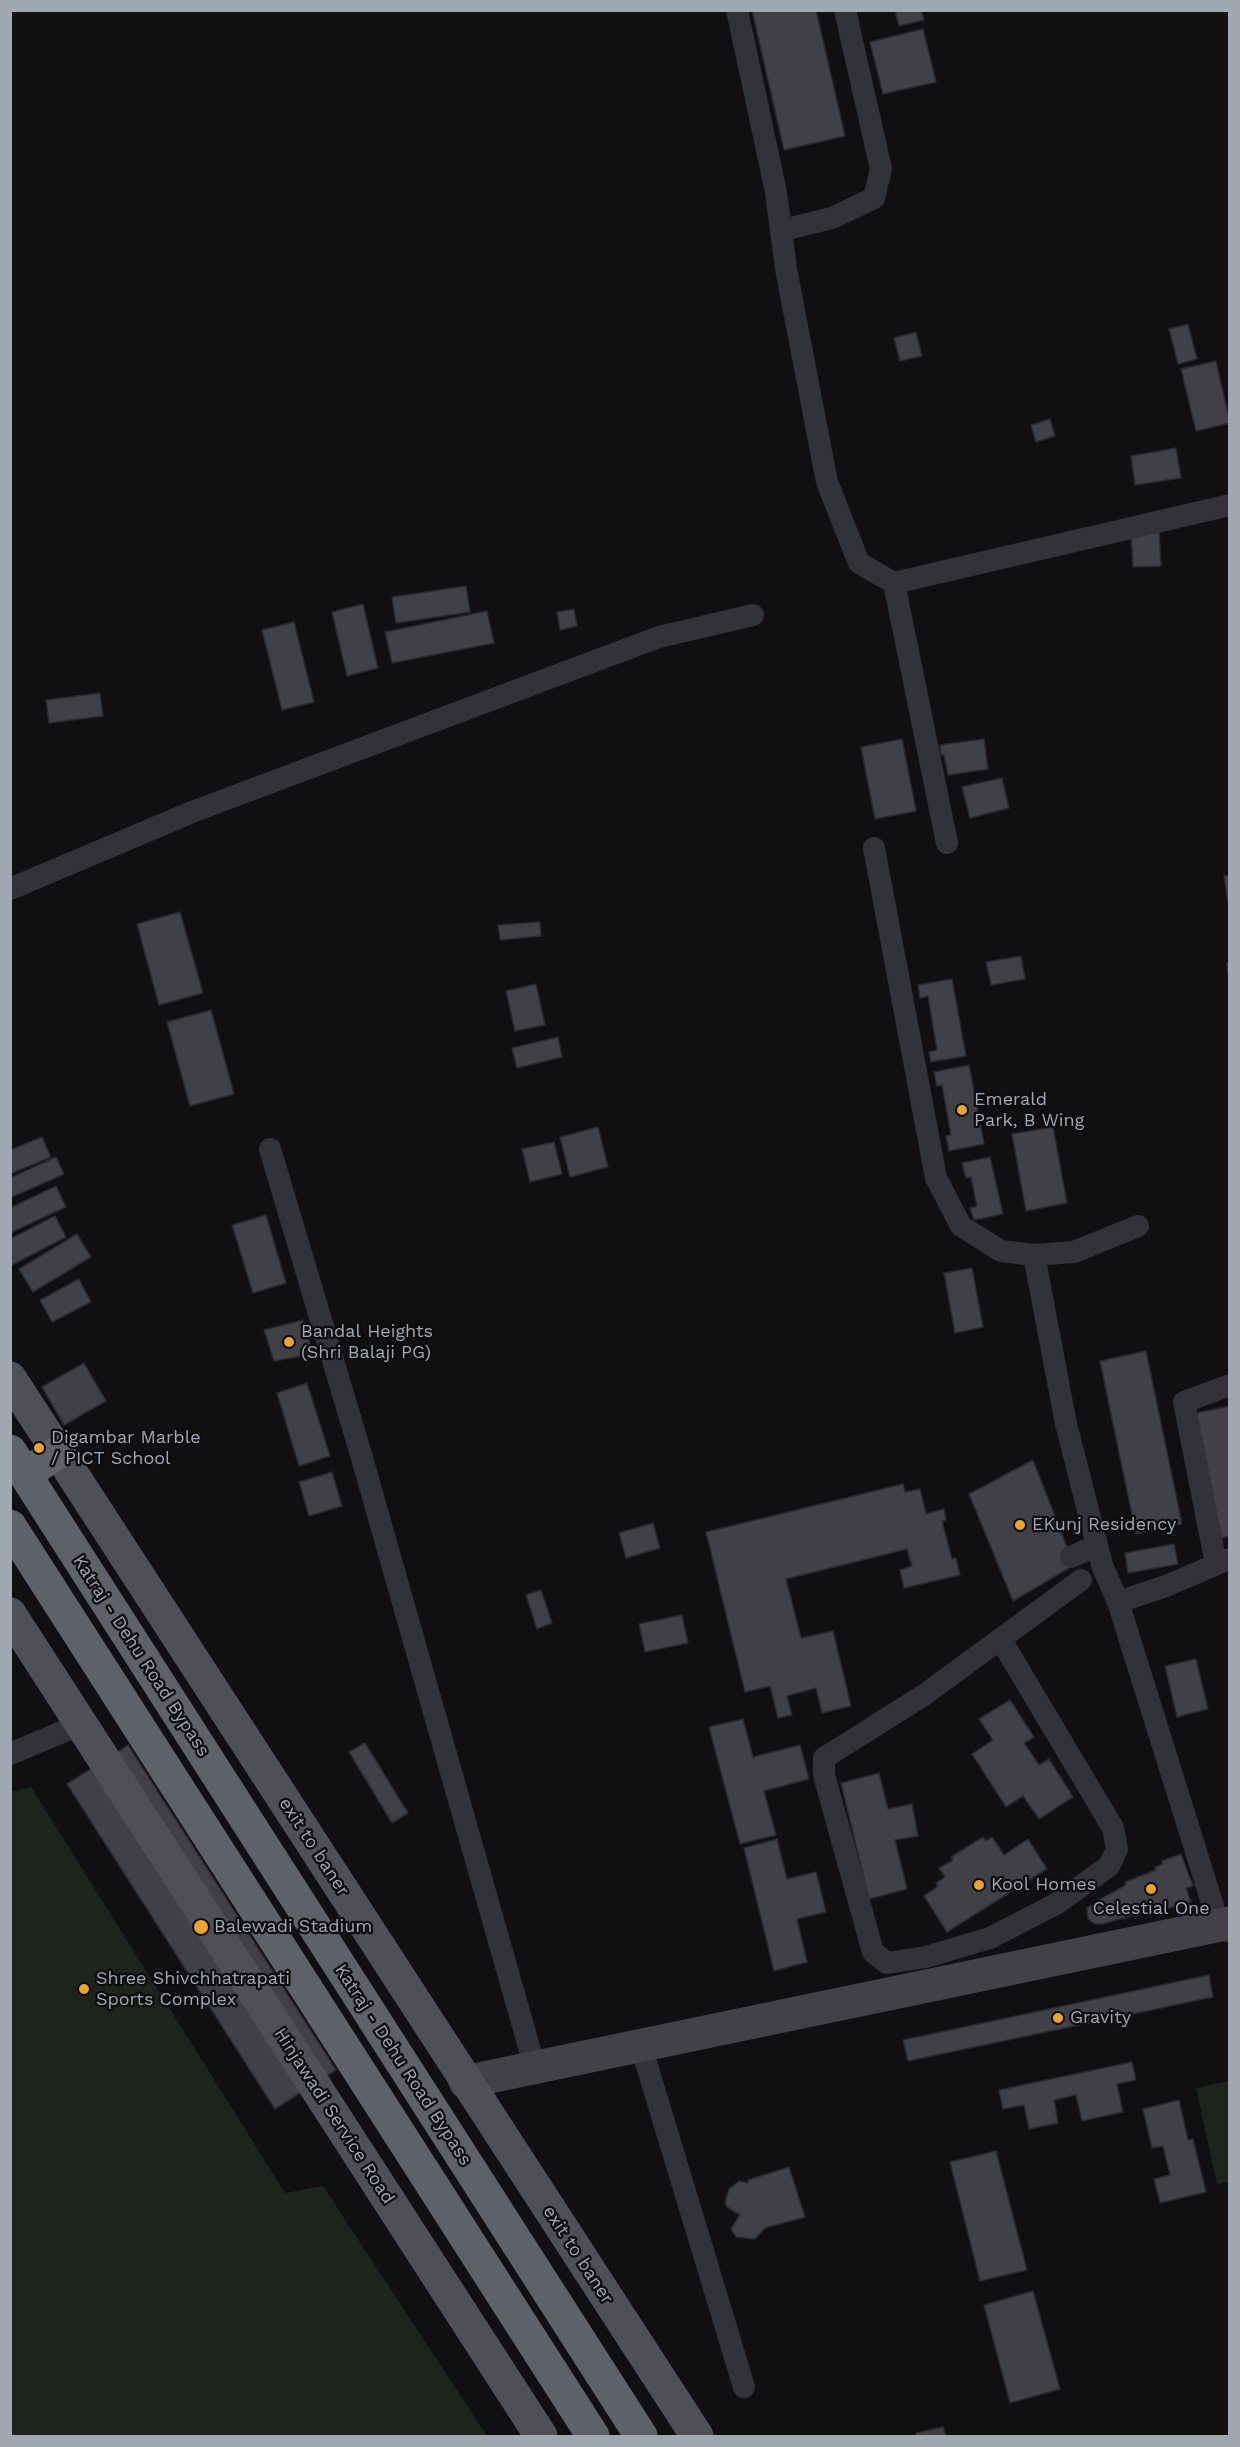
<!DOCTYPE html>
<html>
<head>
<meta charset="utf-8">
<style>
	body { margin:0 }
	#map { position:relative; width:1240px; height:2447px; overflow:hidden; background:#101012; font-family:"Work Sans",sans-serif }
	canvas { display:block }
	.frame { position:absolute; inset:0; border:12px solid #a2a8b2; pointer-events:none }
</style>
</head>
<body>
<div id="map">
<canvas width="1240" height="2447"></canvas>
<div class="frame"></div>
</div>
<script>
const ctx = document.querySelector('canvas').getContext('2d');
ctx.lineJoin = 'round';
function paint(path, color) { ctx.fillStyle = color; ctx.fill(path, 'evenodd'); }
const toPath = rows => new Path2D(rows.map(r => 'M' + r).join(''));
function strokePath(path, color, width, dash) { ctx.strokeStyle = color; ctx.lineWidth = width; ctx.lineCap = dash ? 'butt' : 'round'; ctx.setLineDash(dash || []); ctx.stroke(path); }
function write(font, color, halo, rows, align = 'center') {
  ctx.font = font + ' "Work Sans",sans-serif'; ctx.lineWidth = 4.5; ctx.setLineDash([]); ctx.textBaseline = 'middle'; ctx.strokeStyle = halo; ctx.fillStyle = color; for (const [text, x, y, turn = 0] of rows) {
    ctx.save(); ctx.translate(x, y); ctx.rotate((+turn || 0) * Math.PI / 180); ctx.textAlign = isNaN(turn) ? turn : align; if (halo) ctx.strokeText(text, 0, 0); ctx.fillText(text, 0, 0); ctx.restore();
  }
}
paint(toPath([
	[31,1787,285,2193,323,2186,487,2436,11,2436,10,1792],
	[1229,2081,1229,2182,1217,2184,1196,2088]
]), '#1d241d');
const building = toPath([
	[752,10,816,10,845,136,784,150,752,10],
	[895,10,921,10,924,20,899,26,895,10],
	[923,29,936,82,883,94,870,42,923,29],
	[1188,324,1197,359,1178,364,1169,329,1188,324],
	[916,332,922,356,900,361,894,338,916,332],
	[1216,361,1230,423,1196,431,1181,369,1216,361],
	[1050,419,1055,436,1036,442,1031,425,1050,419],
	[1176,448,1181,478,1135,485,1131,456,1176,448],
	[1159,531,1161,566,1133,567,1131,532,1159,531],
	[466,586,470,612,396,623,392,597,466,586],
	[363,604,378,668,347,676,332,612,363,604],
	[574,609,577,626,560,630,557,612,574,609],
	[487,611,494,643,392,663,385,632,487,611],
	[294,622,314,702,282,710,262,630,294,622],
	[100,693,103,716,49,723,46,700,100,693],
	[902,739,916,811,875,819,861,747,902,739],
	[984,739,988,769,948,775,944,755,941,755,940,745,984,739],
	[1002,778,1009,808,970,818,962,787,1002,778],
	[1230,875,1230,916,1224,876,1230,875],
	[180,912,203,993,159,1005,137,924,180,912],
	[540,922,541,936,500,940,498,925,540,922],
	[1021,956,1025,979,991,985,986,962,1021,956],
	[1227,963,1230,963,1230,992,1227,963],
	[952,979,966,1056,931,1062,929,1052,937,1050,928,996,920,998,918,985,952,979],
	[536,984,545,1025,515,1031,506,991,536,984],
	[211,1010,234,1094,190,1106,167,1022,211,1010],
	[558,1037,562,1057,517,1068,512,1048,558,1037],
	[969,1065,984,1144,949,1151,946,1136,951,1135,942,1085,937,1086,934,1072,969,1065],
	[598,1127,608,1167,570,1177,560,1137,598,1127],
	[1053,1127,1067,1203,1026,1211,1012,1134,1053,1127],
	[42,1137,51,1157,10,1174,10,1150,42,1137],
	[554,1142,562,1174,530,1182,522,1149,554,1142],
	[56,1157,64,1174,10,1198,10,1178,56,1157],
	[990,1157,1003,1214,974,1220,970,1208,977,1206,971,1177,966,1178,962,1163,990,1157],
	[56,1186,66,1207,10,1233,10,1208,56,1186],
	[266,1215,286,1283,253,1293,232,1225,266,1215],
	[55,1216,66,1237,10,1266,10,1239,55,1216],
	[77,1234,91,1257,33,1292,19,1269,77,1234],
	[972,1268,983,1327,955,1333,944,1273,972,1268],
	[79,1279,91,1302,52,1322,40,1300,79,1279],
	[303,1320,313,1354,274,1361,264,1330,303,1320],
	[1146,1351,1182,1524,1136,1534,1100,1361,1146,1351],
	[84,1363,106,1401,64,1425,42,1387,84,1363],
	[307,1383,330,1456,299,1466,277,1393,307,1383],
	[1230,1406,1230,1536,1221,1538,1196,1413,1230,1406],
	[1033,1460,1074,1565,1013,1601,969,1494,1033,1460],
	[332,1472,342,1506,309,1516,299,1482,332,1472],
	[903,1484,905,1492,920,1489,926,1514,944,1509,946,1520,942,1521,952,1559,956,1558,960,1575,904,1588,900,1570,912,1566,907,1549,786,1579,801,1638,833,1631,851,1706,822,1713,816,1688,787,1696,792,1715,778,1718,770,1686,745,1692,706,1532,903,1484],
	[653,1523,660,1548,626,1558,619,1533,653,1523],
	[1174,1544,1178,1564,1128,1573,1125,1553,1174,1544],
	[541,1590,552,1623,537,1629,526,1595,541,1590],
	[682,1615,688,1643,645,1652,639,1624,682,1615],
	[1196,1659,1208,1709,1177,1717,1165,1666,1196,1659],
	[1010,1700,1034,1737,1024,1743,1039,1765,1049,1759,1073,1797,1039,1819,1023,1796,1006,1807,972,1754,993,1740,979,1719,1010,1700],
	[743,1719,753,1757,800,1745,809,1779,764,1791,776,1835,740,1844,709,1727,743,1719],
	[365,1743,408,1813,392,1823,349,1752,365,1743],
	[128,1745,336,2070,275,2109,67,1784,128,1745],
	[879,1773,888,1809,912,1804,918,1836,895,1840,907,1889,869,1899,841,1783,879,1773],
	[983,1837,986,1841,992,1837,1004,1855,1028,1839,1047,1869,947,1932,924,1896,938,1886,936,1883,945,1877,939,1868,953,1860,951,1857,983,1837],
	[777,1839,787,1879,816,1872,826,1912,797,1919,807,1962,774,1971,744,1848,777,1839],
	[1181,1854,1193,1886,1186,1888,1191,1902,1174,1909,1173,1907,1158,1912,1156,1909,1102,1924,1095,1924,1088,1919,1087,1908,1099,1900,1126,1885,1125,1882,1156,1870,1155,1867,1163,1864,1162,1861,1181,1854],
	[1209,1975,1213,1997,908,2061,903,2040,1209,1975],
	[1132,2062,1136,2080,1117,2084,1123,2112,1082,2121,1076,2095,1054,2100,1058,2123,1029,2129,1024,2105,1003,2109,999,2090,1132,2062],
	[1179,2100,1188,2140,1193,2139,1206,2192,1160,2203,1154,2179,1170,2175,1163,2146,1152,2148,1143,2109,1179,2100],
	[996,2151,1027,2270,980,2281,950,2162,996,2151],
	[789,2167,805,2217,765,2228,755,2239,736,2237,731,2229,740,2215,727,2207,725,2202,729,2189,739,2181,748,2183,748,2180,789,2167],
	[1033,2291,1060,2389,1010,2403,984,2305,1033,2291],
	[943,2427,946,2436,917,2436,916,2433,943,2427]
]);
paint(building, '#3f4145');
strokePath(building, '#2a2b2e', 1.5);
strokePath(toPath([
	[737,10,776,192,786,269,827,482,859,563,894,583,1230,505],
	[783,230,832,218,874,198,881,169,845,10],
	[894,583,947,843],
	[874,848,936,1178,961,1226,1001,1251,1034,1255,1074,1252,1138,1226],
	[10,889,192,812,659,637,753,615],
	[270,1149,360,1451,535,2068],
	[1034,1255,1066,1424,1102,1565,1118,1602,1219,1925,1230,1932],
	[1071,1557,1097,1545],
	[1216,1564,1184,1402,1230,1385],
	[1118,1602,1166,1586,1229,1559],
	[1001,1640,1113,1828,1117,1849,1109,1866,1056,1904,990,1938,926,1957,887,1963,873,1952,824,1775,824,1758,924,1695,1081,1580],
	[10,1754,81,1724],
	[641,2046,744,2387]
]), '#323337', 22);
strokePath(toPath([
	[465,2082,1230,1923]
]), '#404247', 33);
strokePath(toPath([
	[10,1378,697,2436],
	[10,1614,541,2436]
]), '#4e5056', 33);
strokePath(toPath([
	[10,1451,641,2436],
	[26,1474,58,1452],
	[10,1526,593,2436]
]), '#5e6168', 33);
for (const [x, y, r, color] of [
	[962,1110,6,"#eda42d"],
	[289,1342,6,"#eda42d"],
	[39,1448,6,"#eda42d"],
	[1020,1525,6,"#eda42d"],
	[979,1885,6,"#eda42d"],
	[1151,1889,6,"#eda42d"],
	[201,1927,8,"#eda42d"],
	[84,1989,6,"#eda42d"],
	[1058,2018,6,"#eda42d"]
]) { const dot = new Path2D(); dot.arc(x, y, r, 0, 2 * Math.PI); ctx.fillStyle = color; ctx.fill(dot); strokePath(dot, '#0c0c0d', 2); }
write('18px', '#a2a8b2', '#0c0c0d', [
	["Emerald",974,1100],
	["Park, B Wing",974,1121],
	["Bandal Heights",301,1332],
	["(Shri Balaji PG)",301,1353],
	["Digambar Marble",51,1438],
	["/ PICT School",51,1459],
	["EKunj Residency",1032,1525],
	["Kool Homes",991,1885],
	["Celestial One",1151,1909,"center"],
	["Balewadi Stadium",214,1927],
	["Shree Shivchhatrapati",96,1979],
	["Sports Complex",96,2000],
	["Gravity",1070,2018]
], 'left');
write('18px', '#a2a8b2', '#0c0c0d', [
	["Katraj - Dehu Road Bypass",141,1656,57],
	["exit to baner",314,1847,57],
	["Katraj - Dehu Road Bypass",403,2065,57],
	["Hinjawadi Service Road",334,2116,57],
	["exit to baner",578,2255,57]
]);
</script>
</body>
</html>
